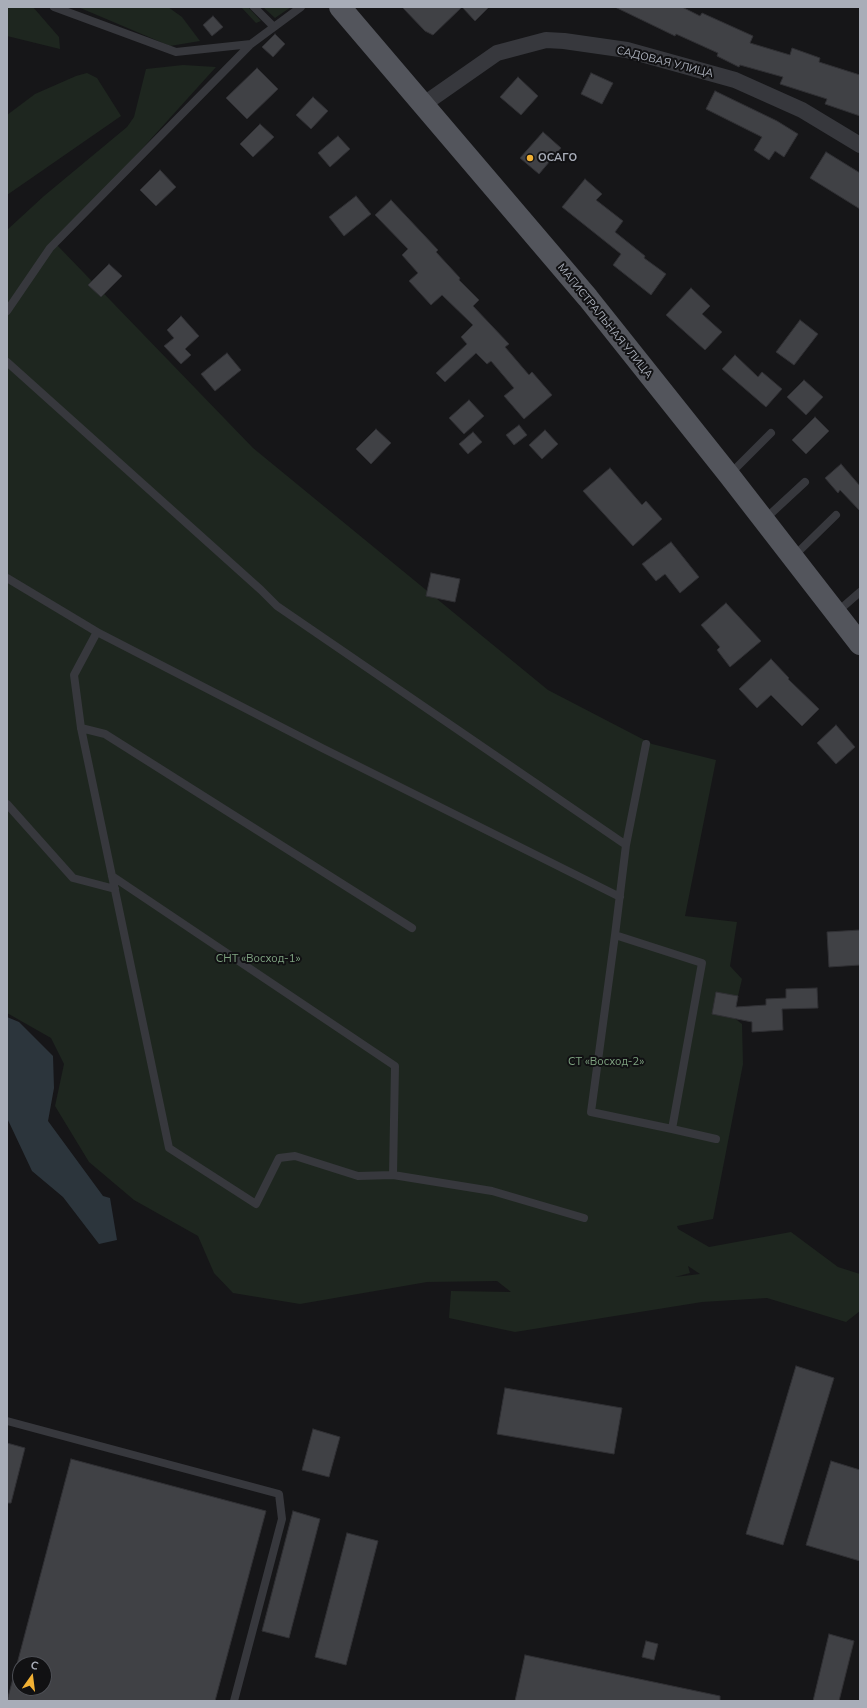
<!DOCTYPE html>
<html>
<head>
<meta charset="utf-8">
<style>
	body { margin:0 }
	#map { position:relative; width:867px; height:1708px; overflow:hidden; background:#161618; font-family:Mulish,sans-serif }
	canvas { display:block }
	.frame { position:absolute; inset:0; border:8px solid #a8adb8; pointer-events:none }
	.north { position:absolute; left:12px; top:1656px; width:40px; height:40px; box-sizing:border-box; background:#111113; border:1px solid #4d4f55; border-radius:50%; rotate:14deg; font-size:11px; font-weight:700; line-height:16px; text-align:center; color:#a8adb8 }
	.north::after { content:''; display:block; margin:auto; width:14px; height:18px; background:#f2b134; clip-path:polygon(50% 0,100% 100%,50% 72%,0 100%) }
</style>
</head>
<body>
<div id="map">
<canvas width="867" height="1708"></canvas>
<div class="frame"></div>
<div class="north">С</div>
</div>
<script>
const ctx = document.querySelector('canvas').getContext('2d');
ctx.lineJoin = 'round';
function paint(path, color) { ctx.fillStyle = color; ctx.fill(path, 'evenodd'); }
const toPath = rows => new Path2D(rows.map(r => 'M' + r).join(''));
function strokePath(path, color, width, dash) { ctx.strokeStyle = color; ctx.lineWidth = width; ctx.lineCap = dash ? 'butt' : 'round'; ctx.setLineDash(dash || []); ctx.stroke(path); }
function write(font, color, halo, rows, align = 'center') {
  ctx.font = font + ' Mulish,sans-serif'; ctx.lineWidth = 4; ctx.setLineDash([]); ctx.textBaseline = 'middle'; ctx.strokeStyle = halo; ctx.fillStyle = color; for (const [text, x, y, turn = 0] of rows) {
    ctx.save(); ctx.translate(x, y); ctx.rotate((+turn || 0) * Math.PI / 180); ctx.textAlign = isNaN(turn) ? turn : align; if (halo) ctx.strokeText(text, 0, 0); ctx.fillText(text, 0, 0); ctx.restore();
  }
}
paint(toPath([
	[7,7,33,7,59,37,60,49,7,36],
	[78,7,168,7,182,17,200,41,170,46],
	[241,7,248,7,261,21,256,23],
	[263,7,267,7,266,9,267,7,291,7,275,18],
	[183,65,216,67,56,244,253,448,548,690,652,744,716,760,685,916,737,922,730,966,742,979,733,1017,742,1024,743,1064,713,1219,677,1226,678,1229,709,1247,791,1232,838,1267,860,1274,860,1311,846,1322,767,1298,702,1302,515,1332,449,1318,451,1291,511,1292,497,1281,427,1282,300,1304,233,1293,214,1273,198,1236,134,1200,89,1162,55,1106,64,1064,51,1038,7,1013,7,230,44,196,127,127,134,117,146,69],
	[688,1266,700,1274,675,1277,690,1273],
	[87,73,97,78,121,116,7,195,7,115,35,94,76,76]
]), '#1e261f');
paint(toPath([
	[7,1017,19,1022,53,1056,54,1088,48,1121,103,1196,110,1198,117,1240,99,1244,63,1197,32,1171,7,1118]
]), '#2c353c');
const building = toPath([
	[402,7,462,7,433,35,425,31,402,7],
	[462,7,489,7,475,21,462,7],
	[615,7,682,7,700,16,702,13,753,36,750,43,790,55,792,48,820,58,819,62,860,75,860,116,825,104,827,99,780,84,783,77,740,65,739,67,717,56,718,53,676,34,675,36,615,7],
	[213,16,223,27,212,36,203,25,213,16],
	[275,34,285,44,273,57,262,47,275,34],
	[257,68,278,89,247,119,226,98,257,68],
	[591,73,613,83,602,104,581,94,591,73],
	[518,77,538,96,521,115,500,97,518,77],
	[715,91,777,121,798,134,784,157,775,151,769,160,754,150,762,137,706,109,715,91],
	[313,97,328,111,311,129,296,115,313,97],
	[260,124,274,137,253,157,240,144,260,124],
	[543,132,561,148,539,174,520,158,543,132],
	[338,136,350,149,330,167,318,153,338,136],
	[826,152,860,173,860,209,810,178,826,152],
	[160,170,176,187,156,206,140,190,160,170],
	[585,179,602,194,596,200,623,221,615,232,645,256,644,258,666,274,651,295,613,265,621,254,562,207,585,179],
	[356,196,371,214,344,236,329,217,356,196],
	[391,200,438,250,436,252,460,278,459,280,479,300,473,306,509,344,505,347,529,375,532,372,552,395,524,419,504,396,514,388,491,361,487,364,476,353,445,382,436,373,467,344,461,337,473,325,442,295,431,305,409,281,418,273,402,255,408,249,375,215,391,200],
	[109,264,122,276,101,297,88,285,109,264],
	[691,288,710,306,702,314,722,332,705,350,666,315,691,288],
	[181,316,199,336,185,349,191,355,181,364,164,346,174,338,167,330,181,316],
	[800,320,818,334,794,365,776,352,800,320],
	[227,353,241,370,215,391,201,374,227,353],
	[735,355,758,377,762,372,782,389,766,407,722,369,735,355],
	[804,380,823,397,806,415,787,397,804,380],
	[469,400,484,416,464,434,449,418,469,400],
	[815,417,829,431,806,454,792,440,815,417],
	[519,425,527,435,514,445,506,435,519,425],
	[376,429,391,443,371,464,356,449,376,429],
	[545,430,558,444,542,459,529,445,545,430],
	[473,432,482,442,468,454,459,444,473,432],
	[841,464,860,486,860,511,840,490,838,493,825,478,841,464],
	[610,468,642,505,646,501,662,519,633,546,583,491,610,468],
	[671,542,699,577,680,593,665,574,656,581,642,564,671,542],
	[431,573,460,579,455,602,426,596,431,573],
	[726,603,761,641,730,667,717,650,720,647,701,625,726,603],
	[771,659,789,678,788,679,819,709,802,726,771,695,757,708,739,689,771,659],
	[836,725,855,747,836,764,817,743,836,725],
	[860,930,860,965,829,967,827,932,860,930],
	[817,988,818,1008,782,1009,783,1030,752,1032,752,1022,712,1014,716,992,738,996,736,1007,766,1005,766,999,786,998,786,989,817,988],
	[796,1366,834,1378,783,1545,746,1534,796,1366],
	[505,1388,622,1408,614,1454,497,1434,505,1388],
	[313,1429,340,1437,329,1477,302,1470,313,1429],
	[7,1443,25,1448,11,1503,7,1503,7,1443],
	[71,1459,266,1511,215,1701,7,1701,16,1667,20,1667,20,1688,44,1688,44,1664,17,1664,71,1459],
	[831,1461,860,1470,860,1561,806,1545,831,1461],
	[293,1511,320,1519,289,1638,262,1631,293,1511],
	[347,1533,378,1541,346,1665,315,1657,347,1533],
	[829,1634,854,1641,839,1701,813,1701,829,1634],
	[646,1641,658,1644,654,1660,642,1657,646,1641],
	[525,1655,720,1696,720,1701,515,1701,525,1655]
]);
paint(building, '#404145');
strokePath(building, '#303034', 1);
strokePath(toPath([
	[54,7,176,52,251,44],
	[254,7,274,27],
	[7,311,50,248,251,44,301,7],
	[7,362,261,590,277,606,626,845,615,935,702,963,672,1129,716,1139],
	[729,475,771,433],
	[765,519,805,482],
	[794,556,836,515],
	[7,578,97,632],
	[837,612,860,592],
	[81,728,105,734,412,928],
	[7,804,73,878,115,889],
	[626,845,646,744],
	[112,876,395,1066,393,1175],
	[615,935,591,1112,672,1129],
	[584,1218,492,1191,393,1175,358,1176,295,1156,279,1158,256,1204,169,1148,81,728,74,675,97,632,322,748,620,897],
	[7,1421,279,1494,282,1519,234,1701]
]), '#37383d', 8);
strokePath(toPath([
	[424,104,497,53,546,40,564,41,627,50,735,80,802,110,860,145]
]), '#37383d', 16);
strokePath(toPath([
	[340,7,588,298,729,475,860,644]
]), '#53555c', 22);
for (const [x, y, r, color] of [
	[530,158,4,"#f2b134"]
]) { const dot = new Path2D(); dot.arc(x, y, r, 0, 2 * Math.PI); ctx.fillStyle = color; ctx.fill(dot); strokePath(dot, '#111113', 1.5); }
write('11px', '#a8adb8', '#111113', [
	["САДОВАЯ УЛИЦА",665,62,14],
	["МАГИСТРАЛЬНАЯ УЛИЦА",605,321,51]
]);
write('bold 11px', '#a8adb8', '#111113', [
	["ОСАГО",538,158]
], 'left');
write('11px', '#7fa381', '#111113', [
	["СНТ «Восход-1»",258,959],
	["СТ «Восход-2»",606,1062]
]);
</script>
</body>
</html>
